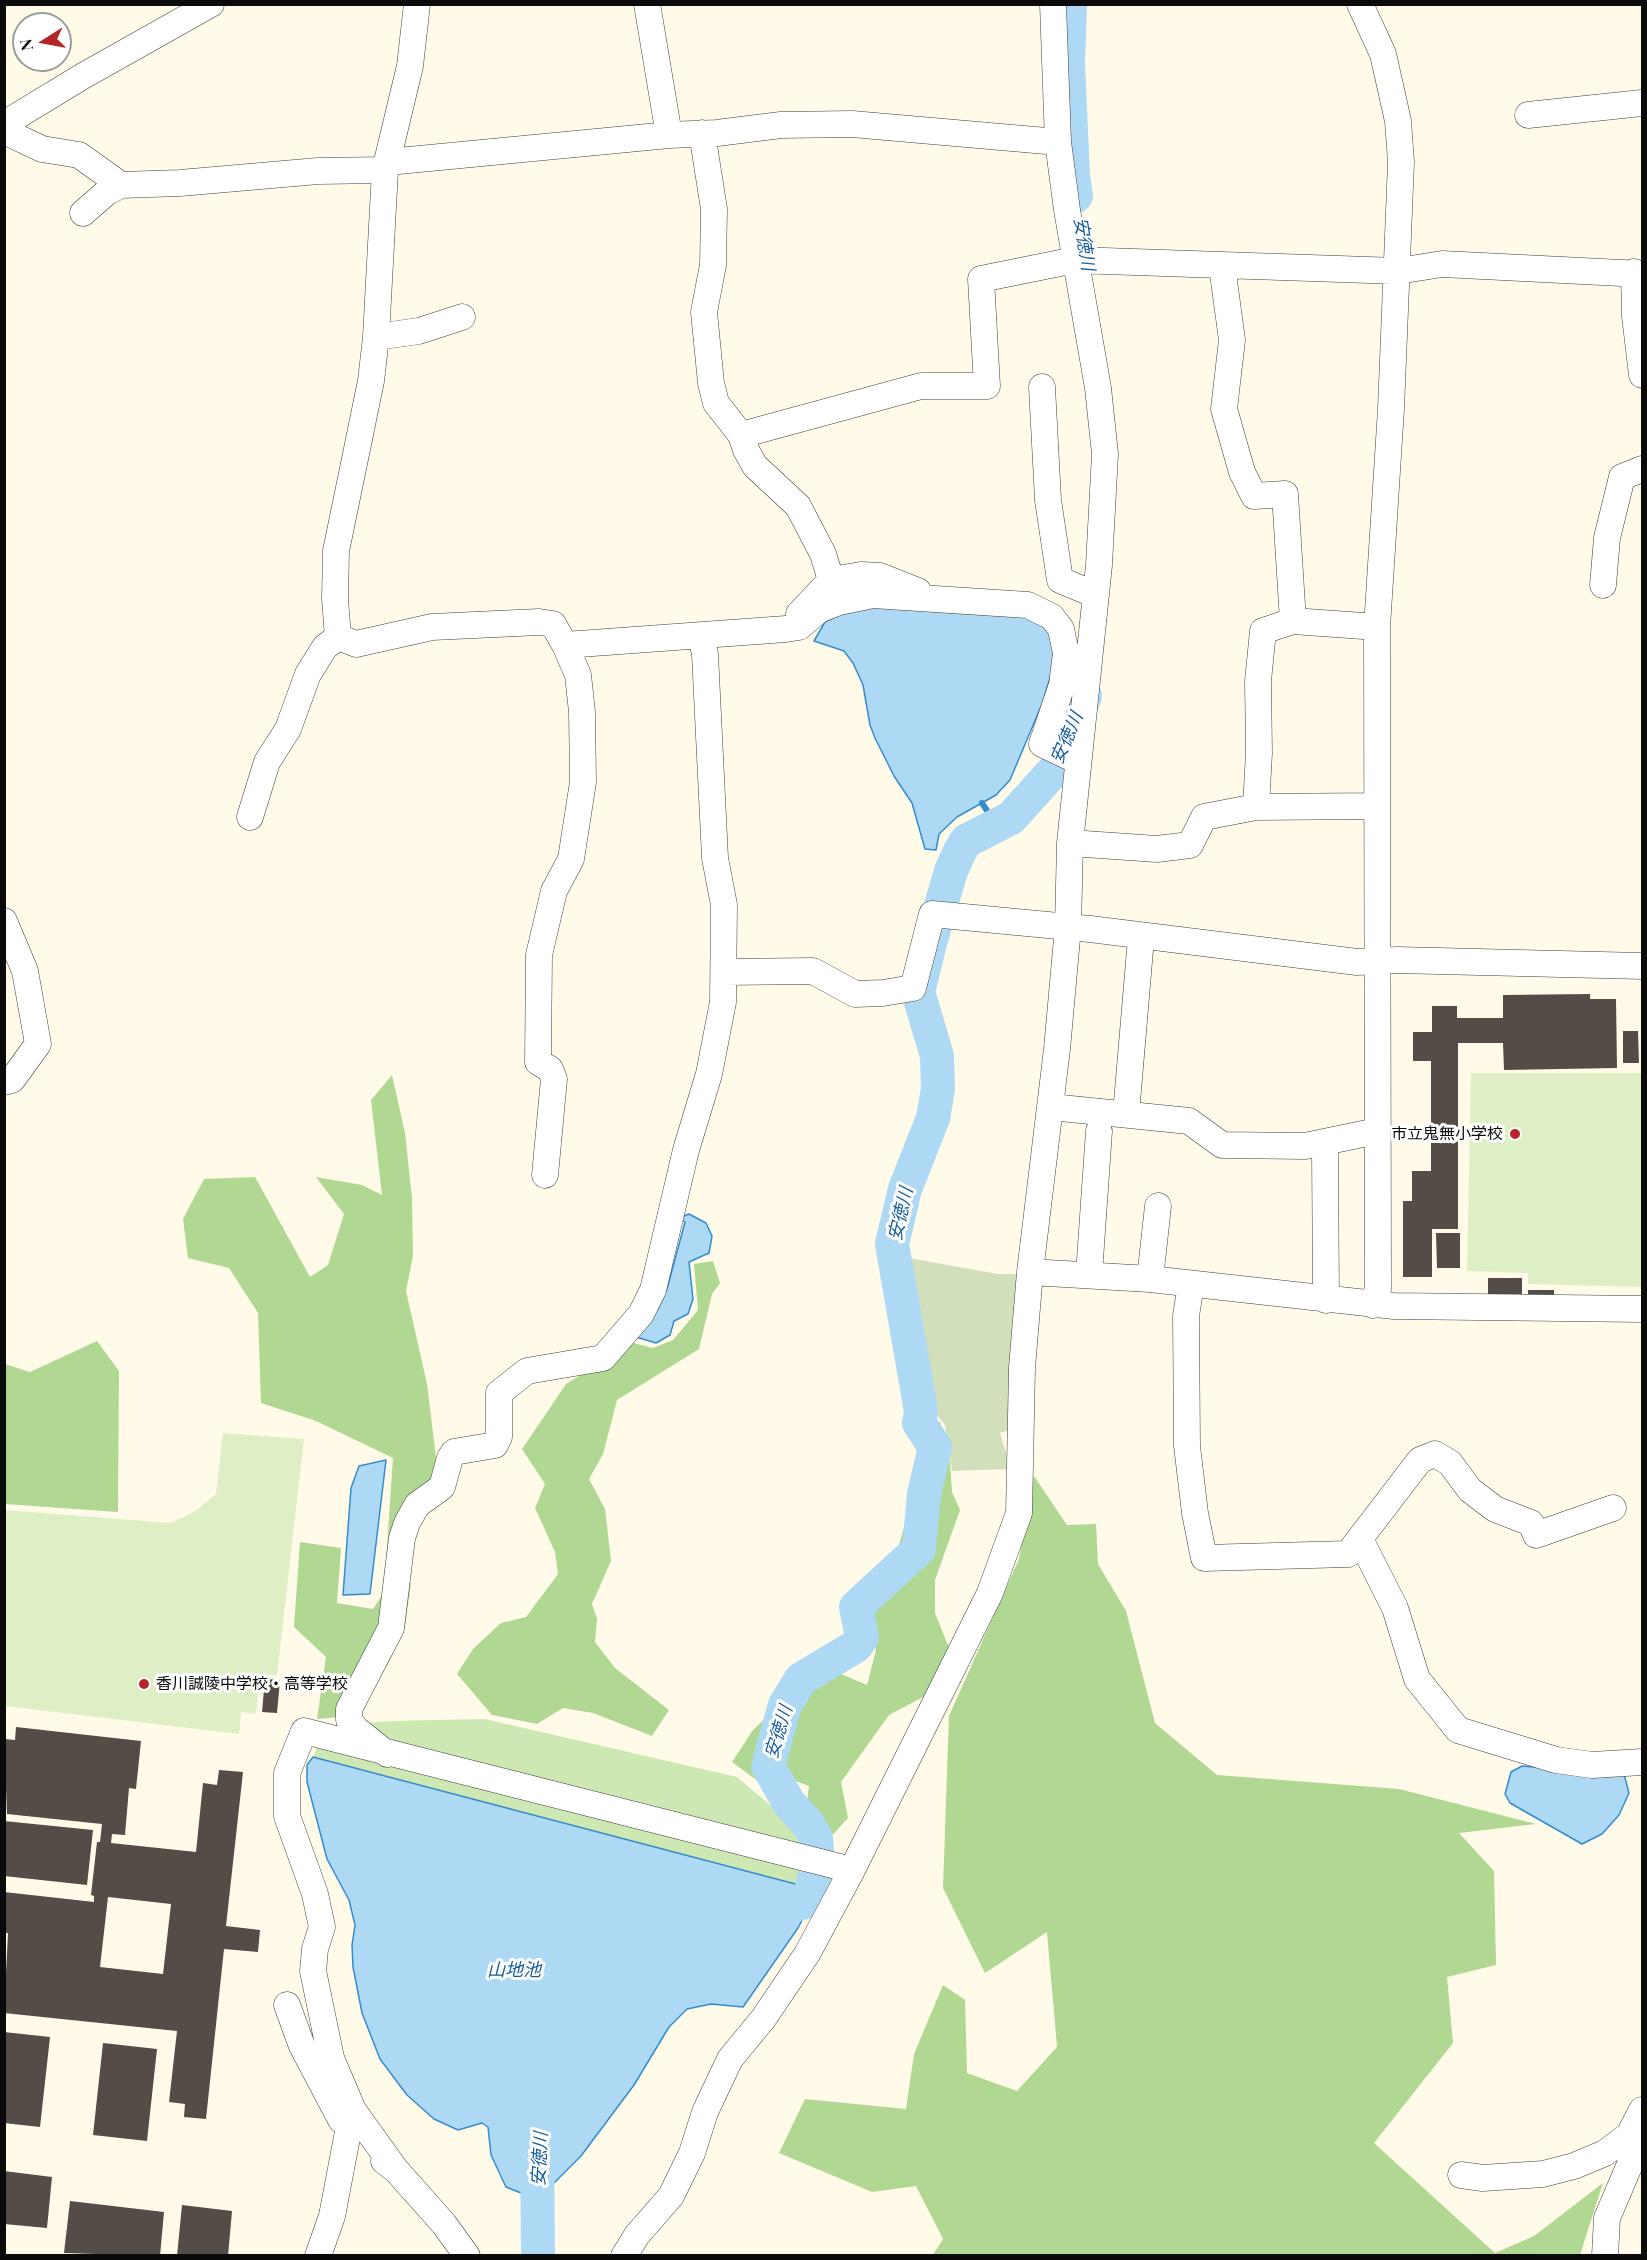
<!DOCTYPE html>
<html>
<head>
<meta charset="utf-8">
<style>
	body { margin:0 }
	#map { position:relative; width:1647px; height:2260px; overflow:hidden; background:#fffbe8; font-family:"Playfair Display",serif }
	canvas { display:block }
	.frame { position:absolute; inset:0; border:6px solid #0a0a0a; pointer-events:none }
	.north { position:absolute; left:12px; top:12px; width:60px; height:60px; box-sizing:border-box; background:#fff; border:2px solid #9d9d9d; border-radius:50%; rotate:259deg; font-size:16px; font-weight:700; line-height:24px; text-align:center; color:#0a0a0a }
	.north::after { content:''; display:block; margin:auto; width:21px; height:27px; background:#b82528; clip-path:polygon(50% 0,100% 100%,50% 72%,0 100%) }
</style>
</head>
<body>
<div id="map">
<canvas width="1647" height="2260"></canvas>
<div class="frame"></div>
<div class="north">N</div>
</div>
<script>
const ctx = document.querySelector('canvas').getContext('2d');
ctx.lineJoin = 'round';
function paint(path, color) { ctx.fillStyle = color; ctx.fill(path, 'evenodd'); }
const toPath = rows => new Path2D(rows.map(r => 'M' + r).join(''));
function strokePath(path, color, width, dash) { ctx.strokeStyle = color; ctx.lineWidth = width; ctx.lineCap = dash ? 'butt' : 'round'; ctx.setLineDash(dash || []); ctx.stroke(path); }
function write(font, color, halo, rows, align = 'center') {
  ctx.font = font + ' "Playfair Display","Noto Sans JP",serif'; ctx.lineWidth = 6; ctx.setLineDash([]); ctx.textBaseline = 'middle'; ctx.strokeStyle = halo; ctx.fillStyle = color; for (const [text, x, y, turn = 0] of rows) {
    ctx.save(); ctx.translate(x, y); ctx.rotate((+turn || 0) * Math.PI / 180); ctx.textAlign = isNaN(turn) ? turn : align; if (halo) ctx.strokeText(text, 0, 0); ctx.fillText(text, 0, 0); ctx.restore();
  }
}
paint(toPath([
	[485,1719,737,1777,826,1852,814,1897,313,1757,326,1726,392,1721]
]), '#cde8b3');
paint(toPath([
	[392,1075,405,1133,412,1198,413,1256,406,1291,427,1384,438,1474,391,1571,411,1583,405,1627,388,1664,370,1688,340,1717,317,1719,326,1657,294,1627,300,1542,341,1548,337,1603,373,1609,384,1592,393,1458,316,1421,261,1403,258,1313,229,1268,188,1258,183,1219,204,1179,255,1177,310,1277,328,1265,344,1214,316,1177,362,1185,382,1195,371,1100],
	[713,1261,720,1283,712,1294,699,1349,617,1400,603,1454,589,1479,605,1509,611,1561,592,1604,597,1619,595,1642,615,1668,669,1710,652,1736,593,1713,563,1708,537,1724,492,1715,457,1674,473,1649,501,1623,526,1617,558,1574,555,1552,535,1508,545,1484,522,1449,566,1384,607,1359,626,1341,653,1348,673,1340,698,1310,694,1264],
	[97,1341,119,1371,118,1512,5,1504,5,1364,30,1372],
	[926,1418,940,1422,950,1462,952,1492,960,1510,935,1580,935,1613,949,1648,929,1694,889,1715,841,1782,848,1818,826,1842,806,1810,809,1786,790,1779,770,1790,732,1762,753,1730,797,1688,841,1674,867,1685,876,1650,857,1598,897,1552,915,1489,917,1446],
	[1034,1476,1067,1525,1096,1524,1098,1564,1126,1611,1155,1723,1217,1775,1399,1789,1536,1824,1459,1833,1494,1871,1496,1965,1447,1977,1453,2043,1374,2143,1495,2253,1534,2236,1603,2183,1580,2255,933,2255,943,2239,916,2186,872,2192,779,2153,805,2099,906,2109,914,2054,943,1985,965,2000,967,2073,1017,2091,1057,2047,1047,1932,985,1973,943,1888,949,1716,1019,1559]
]), '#b0d893');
paint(toPath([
	[898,1256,998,1274,1020,1274,1013,1429,1000,1433,1011,1469,952,1471,945,1425,933,1410,925,1408]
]), '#d2dfbb');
paint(toPath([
	[1471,1073,1642,1073,1642,1287,1528,1284,1528,1273,1467,1271],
	[223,1433,304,1439,277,1675,260,1674,256,1714,241,1712,239,1734,5,1706,5,1510,170,1523,193,1513,216,1494]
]), '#dfefc5');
const water = toPath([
	[873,606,1029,614,1042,622,1050,633,1053,647,1053,668,1042,704,1010,780,996,795,957,817,939,834,936,850,925,849,912,803,894,776,875,738,870,725,863,685,853,663,844,651,814,641,825,622,845,612,873,606],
	[689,1214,706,1223,712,1236,709,1253,689,1262,693,1299,688,1314,674,1321,670,1335,656,1343,636,1337,638,1330,658,1309,667,1289,685,1222,679,1218,689,1214],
	[386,1460,370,1594,343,1595,351,1488,359,1466,386,1460],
	[313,1757,803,1886,814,1897,798,1928,743,2007,711,2004,687,2009,669,2027,634,2085,581,2156,555,2182,542,2191,521,2193,506,2187,491,2155,488,2127,482,2123,458,2130,434,2119,407,2095,380,2059,362,2013,353,1967,352,1945,355,1925,349,1900,327,1859,307,1782,307,1765,313,1757],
	[1522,1766,1624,1774,1629,1793,1619,1815,1602,1834,1582,1844,1510,1803,1505,1794,1511,1772,1522,1766]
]);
paint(water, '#aed9f5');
strokePath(water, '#358ccc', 1.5);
strokePath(toPath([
	[982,803,997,826]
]), '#358ccc', 6);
strokePath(toPath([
	[1070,4,1068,63,1073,176,1076,196],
	[770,1913,808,1901,818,1865,816,1838,809,1825,789,1803,768,1766,785,1705,801,1679,856,1646,862,1637,856,1607,919,1549,924,1494,935,1447,919,1423,921,1411,892,1244,905,1189,933,1118,938,1089,937,1056,918,992,930,943,951,871,960,851,966,841,1011,818,1057,767,1085,696],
	[537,2145,538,2256]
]), '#aed9f5', 34);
paint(toPath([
	[1590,994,1590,999,1616,999,1617,1068,1504,1070,1503,1043,1458,1043,1458,1229,1432,1229,1432,1277,1403,1277,1403,1201,1412,1201,1412,1171,1431,1171,1431,1061,1413,1061,1413,1032,1432,1032,1432,1006,1457,1006,1457,1018,1503,1018,1503,995],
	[1623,1031,1638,1031,1639,1063,1623,1063],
	[1436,1233,1460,1233,1460,1268,1437,1268],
	[1488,1278,1522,1278,1522,1297,1488,1297],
	[1528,1290,1554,1290,1554,1298,1528,1298],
	[265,1679,280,1680,277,1713,262,1712],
	[16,1727,141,1741,136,1789,129,1788,125,1835,112,1834,111,1843,196,1852,203,1783,217,1785,219,1770,243,1772,226,1926,260,1930,258,1952,224,1949,206,2119,184,2117,185,2104,169,2102,177,2031,4,2013,8,1933,4,1933,4,1892,94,1902,94,1896,91,1895,97,1842,100,1842,102,1824,7,1814,4,1739,15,1740],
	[108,1897,171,1904,163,1974,100,1967],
	[4,1821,93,1830,87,1885,4,1876],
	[4,2032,50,2037,40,2127,4,2123],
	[103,2043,157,2049,147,2141,93,2135],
	[4,2171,52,2177,47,2228,4,2224],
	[70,2201,164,2212,160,2256,64,2253],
	[182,2205,232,2211,228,2256,177,2256]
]), '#534c47');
const minor = toPath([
	[647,4,669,135],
	[1360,4,1383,54,1398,121,1401,162,1391,409,1377,627,1378,1289,1373,1305],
	[1528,115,1642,103],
	[4,124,83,76,211,4],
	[4,131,42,149,79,155,121,185,180,183,318,171,385,170],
	[702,133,714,209,713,265,704,312,711,383,716,403,741,435,746,450,755,466,798,506,823,554,831,580,799,614],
	[388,162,669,135,717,133,781,125,852,124,1058,142],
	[83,213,107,192,121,185],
	[1222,266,1232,340,1224,409,1242,472,1254,496,1285,494,1293,621],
	[1634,272,1635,316,1642,375],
	[376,337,419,331,462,317],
	[1042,387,1048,500,1060,580,1096,595],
	[741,435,921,386,987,386,981,279,1075,260,1398,271,1442,264,1642,274],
	[831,580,861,575,880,576,918,591],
	[1603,585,1607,538,1622,477,1642,469],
	[338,637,356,644,432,627,539,622,553,624,565,645,786,629,799,627,819,610,839,602,873,595,1028,605,1052,617,1061,629,1066,653,1062,685,1042,744,1078,761],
	[338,637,335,599,336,551,371,381,376,337,385,170,410,66,417,4],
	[1256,807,1259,753,1258,681,1263,631,1293,621,1377,627],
	[250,817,267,762,288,729,308,674,325,647,338,637],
	[1070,843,1157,849,1190,845,1204,817,1256,807,1377,806],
	[4,921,25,971,38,1044,12,1080,4,1082],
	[724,972,813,971,855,994,883,993,913,988,932,914,1090,929,1357,962,1397,960,1642,966],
	[1051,1107,1189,1121,1222,1145,1305,1146,1377,1131],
	[1126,1114,1141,938],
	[1325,1150,1326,1300],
	[545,1175,554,1079,550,1069,538,1062,539,955,554,891,571,859,583,782,582,712,578,675,565,645],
	[1030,1272,1150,1279,1394,1306,1642,1309],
	[1089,1274,1099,1131],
	[1150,1279,1158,1206],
	[1191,1284,1186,1316,1187,1446,1195,1513,1204,1558,1348,1554,1420,1460,1435,1454,1450,1463,1470,1490,1495,1509,1531,1523,1536,1535,1613,1508],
	[1360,1539,1395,1608,1417,1679,1458,1730,1556,1760,1592,1765,1642,1762],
	[387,1754,356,1729,349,1720,349,1709,391,1628,402,1538,407,1523,417,1505,442,1487,450,1458,454,1452,495,1445,499,1437,499,1393,527,1371,603,1358,641,1314,653,1290,686,1150,709,1074,723,1002,724,905,715,858,705,654,701,636],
	[287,2005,302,2046,341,2120],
	[384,2161,396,2170,444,2224,467,2256],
	[396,2170,353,2110,331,2058,313,1971,315,1949,322,1927,315,1894,287,1816,287,1773,304,1731,852,1870],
	[1461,2175,1483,2178,1543,2174,1574,2166,1605,2153,1629,2135,1642,2110],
	[318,2256,332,2216,348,2132],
	[624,2256,637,2235,671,2196,692,2153,705,2112,730,2059,763,2019,807,1954,852,1870,990,1593,1019,1513,1022,1368,1030,1272,1057,1049,1068,927,1070,843,1099,565,1105,454,1098,388,1067,210,1058,142,1053,4],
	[1605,2256,1607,2218,1642,2136]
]);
strokePath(minor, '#3d3d3d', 27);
strokePath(minor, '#fff', 26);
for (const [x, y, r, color] of [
	[1515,1134,6,"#b82528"],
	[144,1684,6,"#b82528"]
]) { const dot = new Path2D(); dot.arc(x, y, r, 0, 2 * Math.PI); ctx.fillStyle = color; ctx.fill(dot); strokePath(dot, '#fff', 2); }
write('16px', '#0a0a0a', '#fff', [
	["市立鬼無小学校",1503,1134],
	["香川誠陵中学校・高等学校",156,1684,"left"]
], 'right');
write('italic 18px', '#165d9a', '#fff', [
	["安徳川",1084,244,81],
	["安徳川",1067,738,-67],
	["安徳川",901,1214,-77],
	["安徳川",779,1732,-73],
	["山地池",514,1970],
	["安徳川",540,2159,-87]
]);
</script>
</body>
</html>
